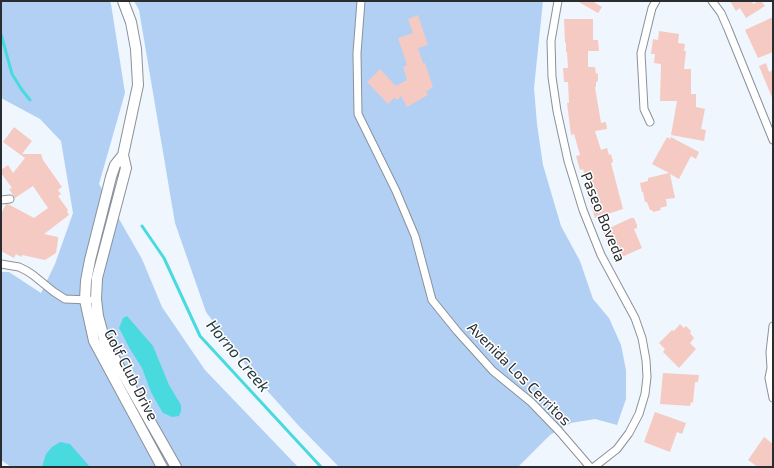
<!DOCTYPE html>
<html>
<head>
<meta charset="utf-8">
<style>
	body { margin:0 }
	#map { position:relative; width:774px; height:468px; overflow:hidden; background:#f0f6fd; font-family:"Exo 2",sans-serif }
	canvas { display:block }
	.frame { position:absolute; inset:0; border:2px solid #2a2d30; pointer-events:none }
</style>
</head>
<body>
<div id="map">
<canvas width="774" height="468"></canvas>
<div class="frame"></div>
</div>
<script>
const ctx = document.querySelector('canvas').getContext('2d');
ctx.lineJoin = 'round';
function paint(path, color) { ctx.fillStyle = color; ctx.fill(path, 'evenodd'); }
const toPath = rows => new Path2D(rows.map(r => 'M' + r).join(''));
function strokePath(path, color, width, dash) { ctx.strokeStyle = color; ctx.lineWidth = width; ctx.lineCap = dash ? 'butt' : 'round'; ctx.setLineDash(dash || []); ctx.stroke(path); }
function write(font, color, halo, rows, align = 'center') {
  ctx.font = font + ' "Exo 2",sans-serif'; ctx.lineWidth = 3; ctx.setLineDash([]); ctx.textBaseline = 'middle'; ctx.strokeStyle = halo; ctx.fillStyle = color; for (const [text, x, y, turn = 0] of rows) {
    ctx.save(); ctx.translate(x, y); ctx.rotate((+turn || 0) * Math.PI / 180); ctx.textAlign = isNaN(turn) ? turn : align; if (halo) ctx.strokeText(text, 0, 0); ctx.fillText(text, 0, 0); ctx.restore();
  }
}
paint(toPath([
	[1,1,110,1,111,4,125,93,99,184,142,259,162,307,205,370,298,467,11,467,1,460,1,272,9,272,41,293,55,264,73,213,61,141,40,119,1,98],
	[134,1,543,1,534,88,537,124,543,165,561,226,580,261,593,299,609,318,621,345,626,370,626,399,617,425,595,419,571,423,550,435,518,467,339,467,298,425,254,376,206,312,175,223,139,10]
]), '#b1d0f4');
paint(toPath([
	[127,316,153,346,169,385,181,405,181,411,179,416,172,417,163,413,157,403,151,392,142,368,130,349,119,328,123,318],
	[60,442,70,444,90,467,42,467,46,454,52,447]
]), '#49dadf');
strokePath(toPath([
	[1,34,12,74,22,90,30,100],
	[142,226,164,258,200,336,321,467]
]), '#49dadf', 3);
paint(toPath([
	[577,1,592,1,602,7,598,13],
	[730,1,752,1,753,4,759,1,761,1,765,6,746,18,740,8,736,11],
	[418,15,428,45,418,48,423,63,425,63,433,87,426,92,428,95,407,107,401,96,397,100,394,98,388,104,367,82,380,69,396,86,407,80,403,67,407,65,398,38,413,33,408,19],
	[773,17,773,52,758,58,745,30],
	[564,19,593,19,593,40,598,40,599,51,588,51,588,67,595,67,596,74,598,73,598,81,596,82,596,87,595,87,601,123,606,122,607,129,595,131,601,150,607,148,609,155,611,154,613,162,611,163,623,209,595,218,586,189,588,188,583,169,580,170,576,156,580,155,574,134,571,135,567,103,569,103,568,82,564,82,563,68,568,68,567,52,566,52,566,43,565,43],
	[659,31,679,34,678,43,685,44,684,51,686,51,684,69,691,69,691,94,696,94,696,107,705,109,701,129,706,130,704,141,671,135,677,101,660,101,661,64,654,63,655,54,651,54,653,39,658,40],
	[766,63,769,72,773,70,773,100,759,66],
	[14,127,32,141,22,154,41,154,43,160,62,187,58,190,61,194,58,196,68,210,67,211,69,215,44,234,58,237,58,240,56,253,45,260,22,255,21,257,16,254,14,258,1,251,1,214,6,204,8,204,34,218,48,208,33,186,15,198,9,189,12,188,1,173,1,170,8,165,13,173,25,158,3,142],
	[667,137,670,139,671,137,699,152,696,159,691,156,679,179,670,174,675,198,666,199,667,206,660,208,661,210,653,212,652,210,650,210,647,202,645,202,643,192,642,192,640,183,648,181,648,178,669,173,652,164],
	[631,218,634,218,637,225,637,228,634,229,642,248,615,260,603,231],
	[680,324,684,328,686,326,691,331,690,333,694,338,690,343,696,349,679,368,663,352,665,349,659,343,672,330,674,331],
	[663,373,699,375,698,382,695,382,693,403,691,402,690,406,660,404],
	[655,412,686,423,682,434,677,432,670,452,644,442],
	[764,437,773,444,773,467,758,467,748,460]
]), '#f4cac3');
const street = toPath([
	[361,1,357,53,358,114,396,191,415,236,432,300,457,331,493,371,531,402,559,431,590,467],
	[558,1,551,41,552,77,557,111,568,161,583,210,601,255,635,318,642,338,646,360,647,377,645,394,639,414,629,433,617,449,594,467],
	[712,1,721,13,728,29,773,140],
	[650,122,644,109,641,53,652,8,656,1],
	[1,200,10,199],
	[1,264,19,267,27,271,33,275,54,292,65,299,89,300],
	[773,326,770,352,771,368,769,378,773,398]
]);
const secondary = toPath([
	[123,1,131,22,136,49,138,85,123,155,126,168,97,278,96,299,98,316,105,342,176,467],
	[123,155,115,165,111,177,90,260,86,281,85,300,94,341,162,467]
]);
strokePath(street, '#8a9199', 9);
strokePath(secondary, '#8a9199', 12);
strokePath(street, '#fff', 7);
strokePath(secondary, '#fff', 10);
write('15px', '#2a2d30', '#fff', [
	["Paseo Boveda",603,217,68],
	["Avenida Los Cerritos",519,374,45],
	["Golf Club Drive",131,375,63]
]);
write('italic 16px', '#233b3c', '#fff', [
	["Horno Creek",238,356,50]
]);
</script>
</body>
</html>
